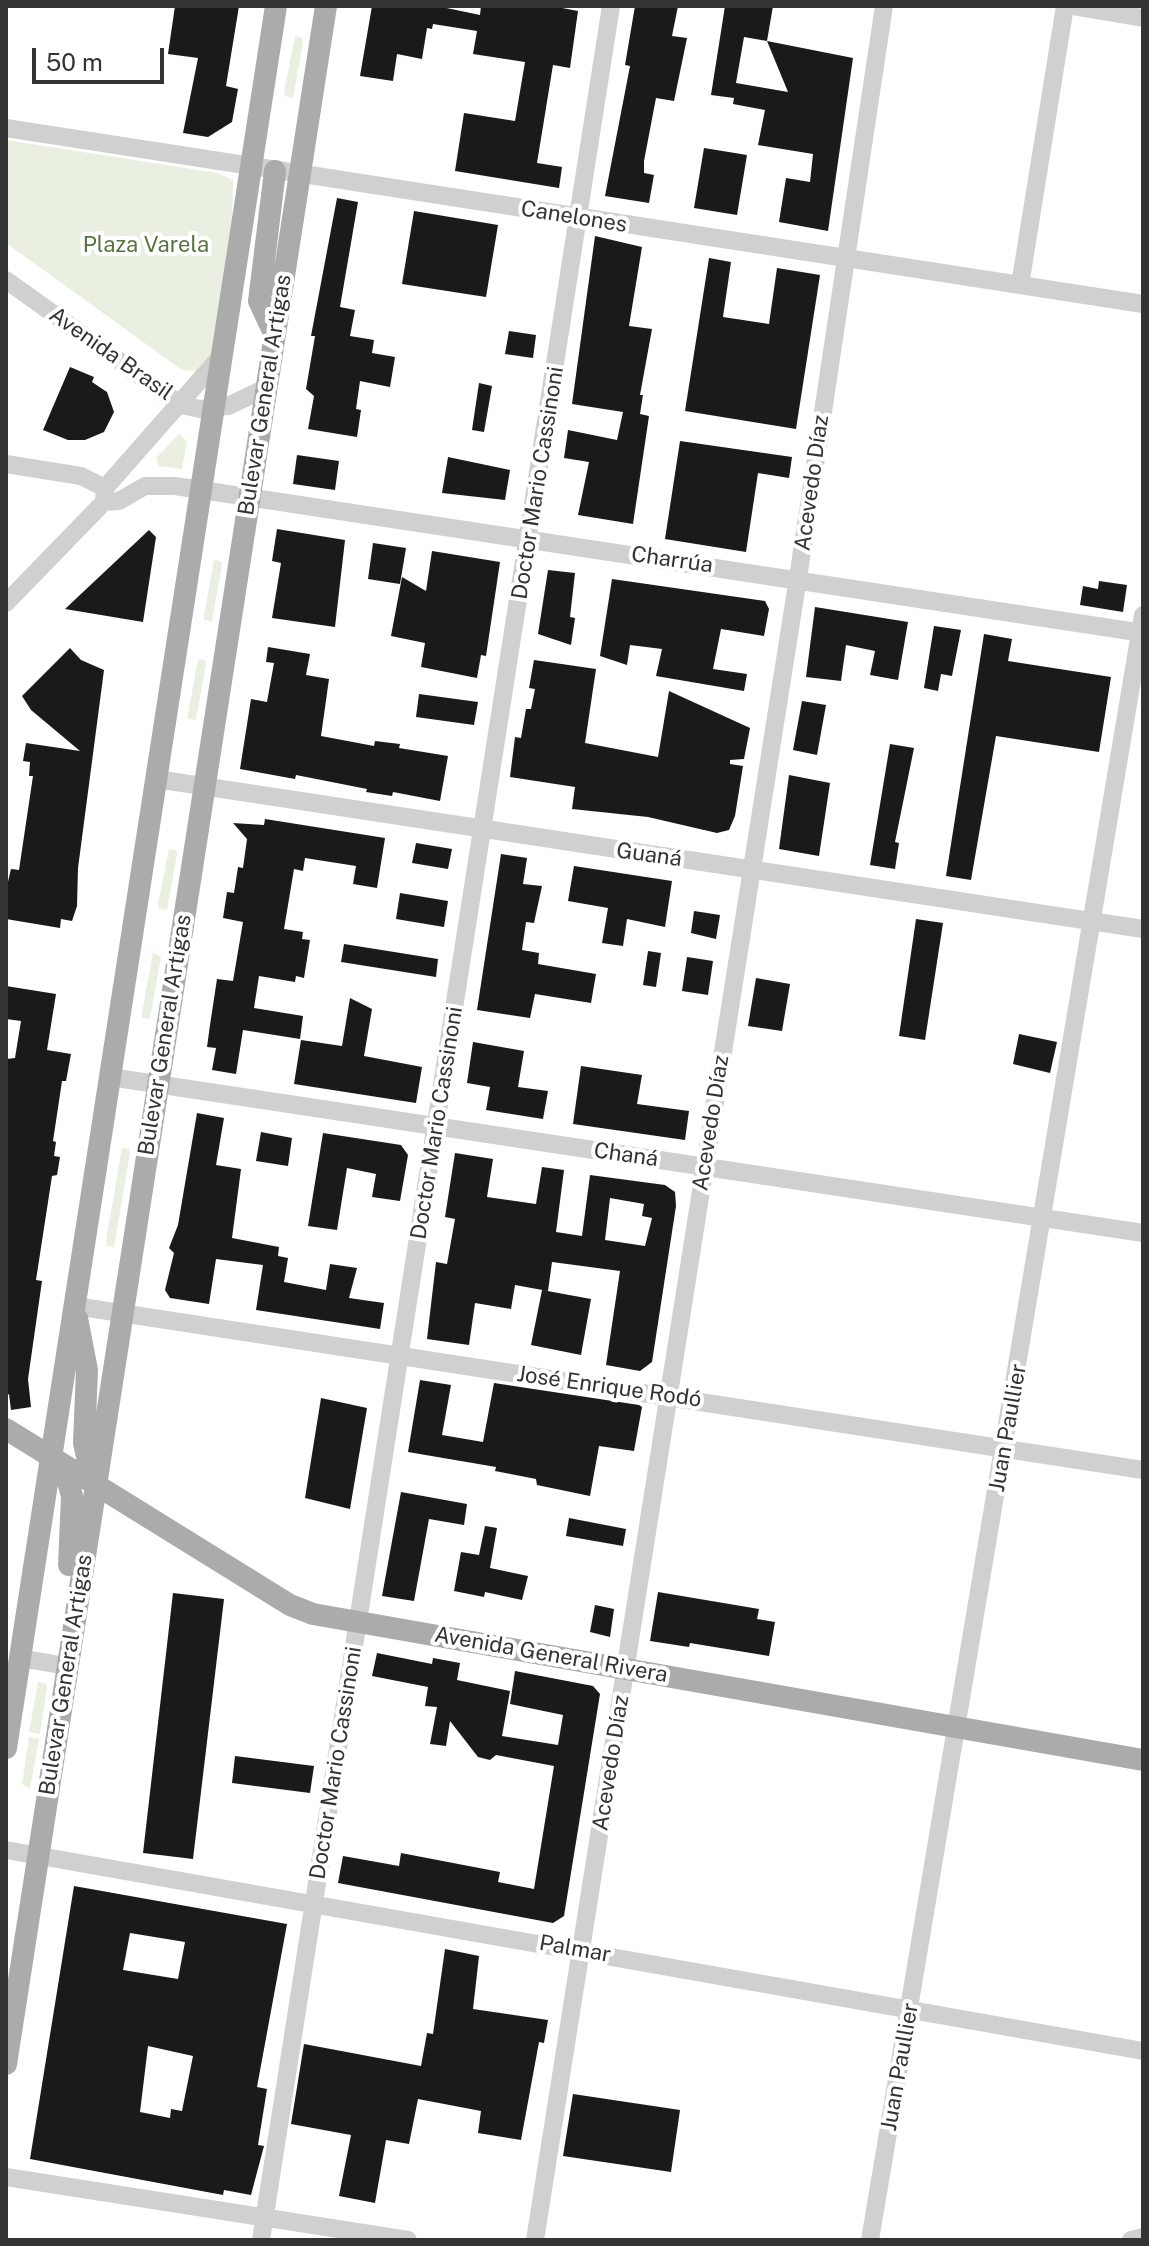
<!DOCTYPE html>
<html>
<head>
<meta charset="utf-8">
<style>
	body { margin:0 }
	#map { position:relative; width:1149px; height:2246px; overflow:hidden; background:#fff; font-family:"Public Sans",sans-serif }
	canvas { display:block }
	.frame { position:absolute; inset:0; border:8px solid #333; pointer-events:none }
	.scale { position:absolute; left:32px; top:48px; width:132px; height:36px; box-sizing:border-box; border:4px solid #333; border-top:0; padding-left:10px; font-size:24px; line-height:28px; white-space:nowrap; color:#333; -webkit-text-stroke:6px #fff; paint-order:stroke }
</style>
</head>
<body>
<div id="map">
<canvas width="1149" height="2246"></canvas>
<div class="frame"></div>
<div class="scale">50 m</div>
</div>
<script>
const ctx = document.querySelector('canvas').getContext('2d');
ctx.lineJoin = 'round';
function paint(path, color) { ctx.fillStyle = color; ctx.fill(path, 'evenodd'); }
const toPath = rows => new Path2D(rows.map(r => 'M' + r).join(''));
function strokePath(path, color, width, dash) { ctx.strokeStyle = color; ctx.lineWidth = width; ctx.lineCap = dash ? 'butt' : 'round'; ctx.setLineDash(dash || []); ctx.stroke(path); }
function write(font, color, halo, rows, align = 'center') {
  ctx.font = font + ' "Public Sans",sans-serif'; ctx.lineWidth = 8; ctx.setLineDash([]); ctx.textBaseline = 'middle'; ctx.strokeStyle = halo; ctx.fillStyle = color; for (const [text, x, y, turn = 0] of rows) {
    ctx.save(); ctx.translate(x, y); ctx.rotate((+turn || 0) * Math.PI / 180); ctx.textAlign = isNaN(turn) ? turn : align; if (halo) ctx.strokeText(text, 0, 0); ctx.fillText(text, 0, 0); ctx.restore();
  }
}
paint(toPath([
	[295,36,302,38,303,42,293,98,285,96,284,92],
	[6,140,218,173,233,180,232,218,210,360,196,371,182,370,6,243],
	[179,434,187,442,182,469,159,466,156,458],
	[214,560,221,561,222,565,212,621,204,620,204,615],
	[198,659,205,660,206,664,196,720,188,719,188,714],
	[169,849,176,850,177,854,167,910,159,909,158,904],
	[153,952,161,957,150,1019,142,1018,142,1013],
	[122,1148,129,1149,130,1153,114,1247,107,1246,106,1241],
	[38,1682,46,1683,47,1687,40,1734,29,1732],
	[29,1737,39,1739,30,1789,22,1784]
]), '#e9f0e1');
paint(toPath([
	[175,6,239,6,226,86,238,89,232,122,208,137,183,133,198,58,168,54],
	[372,6,437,6,480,15,481,6,552,6,578,11,570,68,553,65,537,163,562,167,559,188,455,171,464,113,515,121,525,62,473,54,477,31,433,24,432,29,427,28,422,59,397,54,393,81,360,76],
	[635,6,678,6,672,36,687,38,674,101,656,98,644,161,644,173,654,175,649,203,605,196,630,66,625,65],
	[725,6,773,6,767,41,853,58,828,231,779,222,786,178,810,182,813,154,758,145,765,110,733,104,734,98,711,95],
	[744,37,767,41,788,92,736,83],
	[704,148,747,155,737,215,694,208],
	[337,198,358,202,340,307,355,310,350,336,374,340,372,353,395,357,390,387,360,381,356,409,361,410,357,437,308,429,314,396,306,389,315,336,311,336],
	[414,211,498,225,486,297,402,284],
	[595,236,642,247,629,326,652,329,640,395,643,395,640,414,649,416,633,524,578,515,589,462,564,458,568,430,617,440,623,412,572,404],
	[709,258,731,262,723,317,769,324,777,268,820,275,796,429,685,411],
	[509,331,536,335,533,358,505,354],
	[70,367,94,377,92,382,107,392,114,412,104,432,85,440,68,440,43,430],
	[479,383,492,386,484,432,472,430],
	[680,441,792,457,789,478,758,473,746,552,665,539],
	[297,455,339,461,335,490,293,484],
	[448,457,510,470,505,500,442,493],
	[277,529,345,540,335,627,272,618,281,563,272,561],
	[149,530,156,537,143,622,65,609],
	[373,543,406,548,400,584,368,579],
	[432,551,500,562,486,656,481,655,477,678,421,667,425,643,391,636,402,577,426,591],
	[548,570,575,573,570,617,575,618,571,645,538,634],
	[612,579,765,601,769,609,764,636,721,629,713,669,747,674,744,691,656,676,662,649,630,645,627,665,600,656],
	[1099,581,1127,585,1123,612,1080,605,1083,586,1098,589],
	[815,607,908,622,898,680,870,675,875,651,846,645,841,681,806,677],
	[934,626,961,630,952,676,941,674,938,691,924,688],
	[984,634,1012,639,1008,661,1111,677,1099,752,996,736,971,880,946,876],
	[268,647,310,654,306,675,329,679,321,736,374,746,375,741,400,744,399,748,448,756,440,801,393,792,392,796,366,792,367,789,296,775,295,779,240,769,251,699,267,702,274,663,266,662],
	[70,648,81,660,104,670,78,868,77,906,72,921,61,919,60,928,6,919,6,890,11,869,19,870,33,776,29,776,30,762,23,761,26,743,80,751,31,710,22,696],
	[534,660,596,669,585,743,658,757,669,691,750,728,744,759,730,760,730,764,743,766,735,816,729,830,717,833,648,817,572,809,575,787,510,777,515,737,521,738,526,709,531,709,535,689,529,688],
	[419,694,478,702,474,725,416,717],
	[802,701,826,705,817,755,793,750],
	[890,744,914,748,895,842,899,843,895,869,870,865],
	[789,775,830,783,819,856,779,849],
	[265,819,385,838,377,888,353,884,356,866,305,858,303,871,294,869,284,929,303,932,302,939,310,940,304,978,296,976,295,982,259,976,254,1008,303,1016,300,1039,243,1030,236,1074,212,1070,216,1048,207,1047,210,1025,217,979,233,981,243,922,223,918,227,892,234,893,238,867,243,868,247,839,233,823,264,825],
	[416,843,452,849,448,869,412,863],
	[501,854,527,858,523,884,542,886,534,923,526,922,522,950,539,953,538,964,596,974,591,1003,535,994,530,1018,477,1010],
	[574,866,672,881,665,927,627,919,623,946,602,943,608,908,568,901],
	[400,893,448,901,444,927,396,919],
	[694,911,720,915,716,939,691,933],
	[916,919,943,923,925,1040,899,1036],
	[344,944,438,959,436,977,341,962],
	[648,951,661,953,656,987,643,985],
	[687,957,713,961,708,995,682,991],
	[756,978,790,984,782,1031,748,1026],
	[6,986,56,994,47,1050,71,1054,66,1081,62,1081,53,1141,56,1142,54,1156,60,1157,57,1175,52,1176,36,1280,42,1281,28,1379,31,1407,11,1410,9,1394,6,1396,6,1059,15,1058,21,1021,6,1019],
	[350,998,372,1009,364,1056,422,1067,416,1103,294,1084,301,1040,342,1046],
	[1019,1034,1057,1042,1050,1073,1013,1064],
	[473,1042,524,1051,518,1087,548,1091,543,1119,486,1110,490,1087,467,1083],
	[581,1066,642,1075,637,1104,689,1111,685,1140,573,1124],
	[197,1113,224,1118,216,1165,241,1169,232,1238,279,1247,278,1256,288,1258,284,1282,326,1290,330,1264,357,1268,349,1298,384,1303,380,1329,256,1310,263,1265,216,1259,209,1304,170,1298,165,1290,174,1253,169,1248,178,1225],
	[261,1132,292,1138,288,1166,256,1161],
	[323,1133,401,1145,408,1155,400,1201,372,1197,376,1174,347,1168,337,1230,308,1226],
	[455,1153,493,1159,487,1197,536,1204,542,1167,564,1170,556,1232,582,1236,590,1175,665,1185,675,1192,676,1206,652,1362,640,1371,606,1365,620,1271,552,1262,548,1291,515,1285,511,1309,475,1303,469,1345,427,1339,436,1262,447,1264,455,1219,445,1217],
	[610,1198,644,1204,642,1216,652,1218,645,1246,605,1240],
	[542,1290,591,1299,581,1355,531,1345],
	[420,1380,451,1385,442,1435,483,1442,494,1383,639,1405,642,1407,634,1451,599,1446,590,1496,537,1485,536,1479,495,1471,496,1467,408,1452],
	[321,1398,367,1408,350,1509,305,1498],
	[401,1492,467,1504,464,1525,429,1519,414,1601,382,1596],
	[569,1518,626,1529,623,1546,566,1536],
	[485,1526,497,1528,490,1568,528,1576,522,1600,485,1592,484,1597,454,1591,461,1552,479,1555],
	[658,1592,759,1609,757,1619,775,1622,769,1656,690,1643,689,1647,650,1641],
	[173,1593,224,1599,193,1859,143,1853],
	[595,1605,614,1609,610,1637,590,1632],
	[377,1653,432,1664,433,1658,460,1663,457,1680,510,1691,502,1736,558,1745,563,1715,510,1704,515,1671,593,1686,600,1694,564,1916,553,1923,338,1883,343,1856,399,1866,401,1853,500,1872,498,1882,534,1889,554,1766,496,1755,490,1760,478,1757,450,1721,446,1746,430,1744,437,1707,425,1706,428,1687,372,1676],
	[235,1756,314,1766,310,1793,232,1783],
	[74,1886,287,1924,257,2087,267,2089,258,2145,264,2146,251,2195,224,2190,223,2195,30,2159],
	[130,1933,185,1942,178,1979,123,1970],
	[148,2046,193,2056,182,2111,171,2109,170,2118,140,2112],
	[445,1949,479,1956,473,2009,548,2020,544,2043,539,2042,521,2140,478,2133,481,2111,418,2099,409,2144,386,2140,375,2203,339,2196,351,2135,291,2124,304,2044,421,2066,427,2033,433,2034],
	[573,2094,680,2110,671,2172,563,2156]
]), '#1a1a1a');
strokePath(toPath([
	[1072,6,1143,18],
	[6,128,1143,304],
	[6,280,181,405,200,409,228,406,266,388],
	[1020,285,1065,6],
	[6,464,81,476,105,488],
	[104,502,119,501,145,486,175,486,1143,633],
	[6,603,104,502,105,488,222,355],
	[156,779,1143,929],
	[110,1077,1143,1233],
	[75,1306,1143,1470],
	[20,1658,66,1666],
	[6,1850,1143,2051],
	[6,2177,408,2240],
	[261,2240,611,6],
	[535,2240,798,578,884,6],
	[870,2240,1143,615],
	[1131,2240,1143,2237]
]), '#d0d0d0', 18);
strokePath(toPath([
	[275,335,259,301,275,171],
	[77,1318,87,1370,84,1443,92,1478],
	[6,1429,290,1605,313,1614,1143,1760],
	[58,1463,66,1474,72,1496,69,1565],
	[6,1748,276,6],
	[6,2064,326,6]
]), '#ababab', 22);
write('22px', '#333', '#fff', [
	["Canelones",574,217,9],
	["Avenida Brasil",111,354,35],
	["Bulevar General Artigas",265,395,-81],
	["Doctor Mario Cassinoni",538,483,-81],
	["Acevedo Díaz",812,483,-82],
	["Charrúa",672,560,8],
	["Guaná",649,855,8],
	["Bulevar General Artigas",165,1035,-81],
	["Doctor Mario Cassinoni",437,1123,-81],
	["Acevedo Díaz",711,1123,-81],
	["Chaná",626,1155,8],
	["José Enrique Rodó",609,1387,8],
	["Juan Paullier",1008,1428,-80],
	["Avenida General Rivera",551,1655,10],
	["Bulevar General Artigas",66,1675,-81],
	["Doctor Mario Cassinoni",336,1763,-81],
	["Acevedo Díaz",611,1763,-81],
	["Palmar",575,1949,10],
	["Juan Paullier",900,2067,-80]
]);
write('22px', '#56733b', '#fff', [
	["Plaza Varela",146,245]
]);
</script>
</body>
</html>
